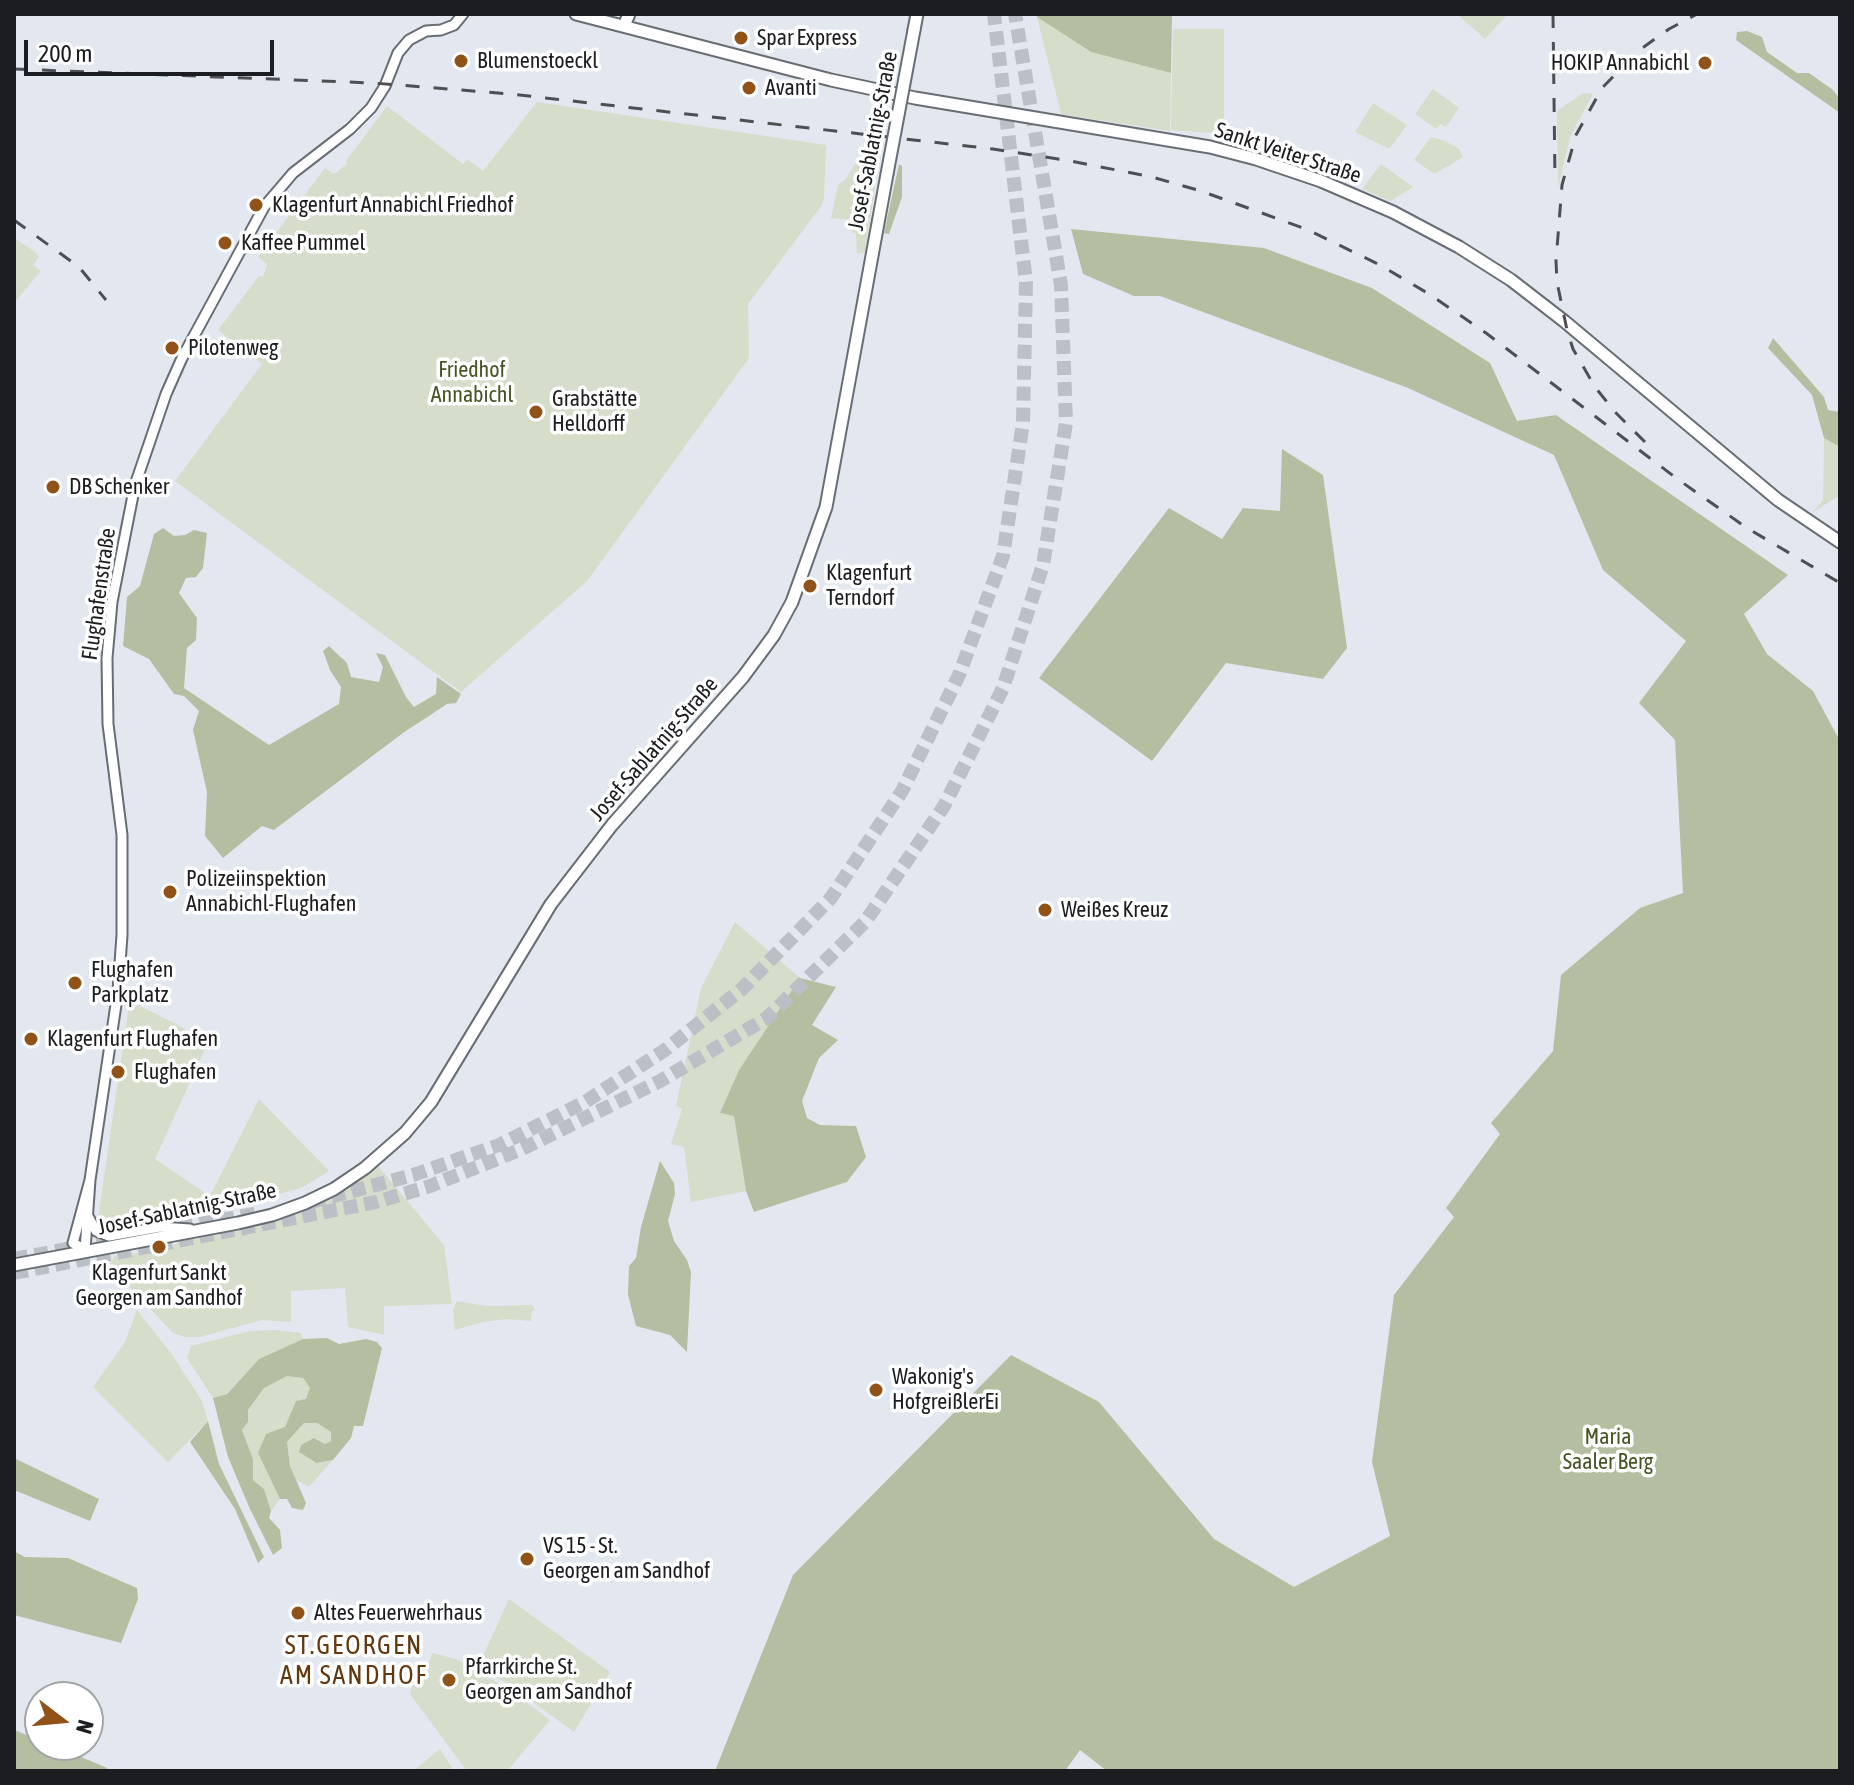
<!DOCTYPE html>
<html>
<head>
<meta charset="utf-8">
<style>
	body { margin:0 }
	#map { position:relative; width:1854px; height:1785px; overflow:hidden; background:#e3e8f0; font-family:"Asap Condensed",sans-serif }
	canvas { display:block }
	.frame { position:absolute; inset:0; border:16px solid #1c1d20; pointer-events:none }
	.north { position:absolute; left:24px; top:1681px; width:80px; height:80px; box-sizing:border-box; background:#fff; border:2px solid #a4a5a6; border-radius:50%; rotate:106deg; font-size:22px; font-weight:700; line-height:32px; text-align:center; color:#1c1d20 }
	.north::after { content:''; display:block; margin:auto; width:28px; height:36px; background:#915218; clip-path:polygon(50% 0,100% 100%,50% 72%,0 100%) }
	.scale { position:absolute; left:24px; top:40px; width:250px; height:36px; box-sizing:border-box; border:4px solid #1c1d20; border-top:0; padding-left:10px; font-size:24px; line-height:28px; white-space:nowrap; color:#1c1d20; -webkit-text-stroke:6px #fff; paint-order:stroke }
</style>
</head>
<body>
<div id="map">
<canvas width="1854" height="1785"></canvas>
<div class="frame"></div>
<div class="north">N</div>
<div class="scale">200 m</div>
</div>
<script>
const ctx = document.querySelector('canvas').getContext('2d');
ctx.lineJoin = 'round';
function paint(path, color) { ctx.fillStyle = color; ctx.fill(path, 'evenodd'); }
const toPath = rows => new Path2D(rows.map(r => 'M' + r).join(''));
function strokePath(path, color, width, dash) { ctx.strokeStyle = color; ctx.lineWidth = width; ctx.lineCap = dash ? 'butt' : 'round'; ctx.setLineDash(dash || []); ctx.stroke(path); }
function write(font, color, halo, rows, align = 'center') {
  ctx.font = font + ' "Asap Condensed",sans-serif'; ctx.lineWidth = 7; ctx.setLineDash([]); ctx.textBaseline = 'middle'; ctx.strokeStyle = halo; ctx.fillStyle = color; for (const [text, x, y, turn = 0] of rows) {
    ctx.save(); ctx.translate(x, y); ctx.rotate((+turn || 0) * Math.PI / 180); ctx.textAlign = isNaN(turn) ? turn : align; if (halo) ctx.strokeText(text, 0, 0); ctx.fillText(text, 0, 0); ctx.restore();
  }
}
paint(toPath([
	[1457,14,1508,14,1485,39],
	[1037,17,1091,52,1171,73,1170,131,1061,114],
	[1173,29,1224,29,1224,134,1171,130],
	[1433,89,1459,108,1446,127,1440,124,1436,129,1415,114],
	[1583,93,1593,94,1570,137,1558,188,1557,111],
	[537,102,826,145,824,199,822,205,748,304,749,358,587,581,461,692,175,481,262,364,218,330,259,276,263,277,267,264,258,257,325,168,334,174,347,164,346,161,387,106,463,164,467,159,483,171],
	[1373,103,1407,125,1389,149,1355,132],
	[1431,137,1445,141,1459,149,1463,157,1435,174,1414,160],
	[870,155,880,155,865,253,857,254,856,233,852,232,853,220,831,218,838,185,845,180,857,161],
	[1381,164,1413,187,1391,201,1362,189],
	[14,238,34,251,39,257,33,265,41,271,14,303],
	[1824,438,1840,447,1840,495,1812,513,1823,500],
	[735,922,800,978,739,1070,720,1113,734,1116,746,1191,691,1202,684,1147,671,1144,682,1109,676,1106,701,988],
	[138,1005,182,1027,206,1047,155,1159,210,1196,259,1099,329,1171,301,1188,236,1206,157,1217,108,1229,98,1218,129,1006],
	[379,1167,444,1245,452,1304,384,1306,384,1335,348,1327,345,1288,291,1291,291,1322,262,1320,200,1337,186,1337,173,1333,110,1266,114,1256,167,1249,179,1242,254,1227,295,1215,328,1200],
	[457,1301,487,1306,532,1305,535,1310,532,1311,531,1321,507,1319,483,1322,455,1330,453,1310],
	[137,1310,173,1356,202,1401,208,1421,168,1462,93,1387,125,1342],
	[275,1330,301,1333,303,1339,259,1359,226,1394,213,1398,187,1358,191,1346,250,1331],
	[287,1376,303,1378,310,1388,306,1400,296,1401,285,1427,258,1452,280,1499,271,1511,264,1489,253,1480,253,1459,242,1430,248,1422,248,1410,264,1388],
	[304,1423,317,1423,331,1432,331,1441,326,1444,314,1438,301,1445,299,1452,315,1463,333,1460,309,1487,295,1479,290,1466,287,1442],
	[509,1599,610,1672,574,1732,508,1684,487,1672,482,1664,484,1654],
	[432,1653,456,1659,505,1687,550,1720,507,1771,467,1771,410,1694,418,1667,427,1669],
	[440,1749,454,1771,413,1771]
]), '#d6ddca');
paint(toPath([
	[1037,14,1172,14,1171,73,1091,52,1037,17],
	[1747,31,1762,37,1767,52,1797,73,1809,73,1833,90,1840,99,1840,113,1736,40,1737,32],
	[899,164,902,166,902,197,889,234,884,233],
	[1071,229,1264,248,1372,288,1490,363,1517,421,1556,415,1788,575,1744,614,1767,654,1813,691,1840,741,1840,1771,1107,1771,1080,1750,1065,1771,715,1771,793,1575,1011,1355,1099,1402,1214,1539,1294,1587,1390,1536,1372,1462,1394,1295,1454,1217,1446,1208,1500,1134,1491,1123,1553,1051,1561,975,1640,908,1683,893,1675,740,1639,703,1686,641,1603,570,1554,455,1408,388,1160,296,1134,296,1083,274],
	[1773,338,1824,397,1828,410,1840,412,1840,447,1824,438,1812,395,1768,348],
	[1282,449,1323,475,1347,648,1323,679,1226,663,1152,761,1039,678,1169,508,1222,539,1243,508,1280,511],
	[163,528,174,536,185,535,194,530,207,533,203,568,196,577,186,578,179,593,197,618,196,640,187,648,184,688,269,745,339,704,341,687,330,670,323,651,329,646,347,663,351,677,379,682,383,667,376,653,385,655,406,697,414,707,436,694,437,677,461,694,456,703,447,704,403,733,274,830,262,826,223,858,205,836,207,792,193,730,199,711,184,696,174,694,149,659,123,646,127,597,140,586,154,534],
	[800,978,836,987,812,1025,838,1040,819,1058,802,1101,807,1118,820,1125,856,1126,866,1157,847,1182,754,1212,746,1191,734,1116,720,1113,739,1070],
	[660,1161,674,1183,675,1194,668,1221,674,1241,687,1260,691,1272,687,1352,670,1335,636,1326,628,1295,629,1266,636,1258,641,1227],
	[327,1338,339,1344,366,1339,377,1342,382,1348,363,1426,354,1426,351,1438,333,1460,316,1463,299,1452,301,1445,314,1438,325,1444,331,1441,331,1432,317,1423,304,1423,287,1442,290,1466,306,1503,303,1510,292,1508,287,1499,280,1499,258,1453,266,1434,285,1427,296,1401,306,1399,310,1388,303,1378,287,1376,264,1388,248,1410,248,1422,242,1430,253,1459,253,1480,264,1489,271,1511,269,1518,280,1530,282,1548,273,1555,250,1509,228,1457,213,1398,227,1394,259,1359,303,1339],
	[208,1421,219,1464,264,1557,258,1563,235,1509,190,1442],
	[14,1458,99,1499,90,1521,14,1490],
	[14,1551,25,1557,68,1558,137,1588,138,1599,121,1643,14,1615],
	[14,1730,40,1740,40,1745,53,1745,107,1768,108,1771,14,1771]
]), '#b4bfa1');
strokePath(toPath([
	[311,1202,413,1175,499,1145,585,1102,665,1050,742,989,831,898,902,791,959,675,1003,556,1023,423,1026,282,994,14],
	[14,1259,259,1213],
	[14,1273,376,1202,430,1186,522,1149,660,1081,767,1018,865,922,944,806,1003,688,1043,565,1066,423,1061,285,1015,14]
]), '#bbbfc6', 14, [14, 7]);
const tertiary = toPath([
	[90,1180,73,1243,85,1250,90,1180,118,991,122,935,122,835,108,724,107,658,112,602,135,485,166,394,182,358,264,207,293,173,350,129,371,108,385,86,398,53,409,40,426,31,441,30,454,25,463,14],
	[88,1216,96,1231,109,1236,160,1227,190,1229]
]);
const secondary = toPath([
	[576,14,831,80,915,98,1210,147,1256,159,1321,181,1393,212,1459,247,1511,280,1564,321,1778,500,1840,542],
	[624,26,629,14],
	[914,30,917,14],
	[14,1265,238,1223,272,1215,305,1203,334,1189,365,1168,405,1133,431,1102,551,904,612,825,743,677,774,635,792,602,826,507,887,174]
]);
strokePath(tertiary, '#686c73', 13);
strokePath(secondary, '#686c73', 15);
strokePath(tertiary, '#fff', 9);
strokePath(secondary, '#fff', 11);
strokePath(toPath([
	[1553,14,1555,181],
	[14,69,373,83,511,94,993,149,1065,160,1152,177,1201,191,1306,229,1380,265,1429,294,1486,333,1676,478,1747,528,1840,583],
	[14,220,79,267,106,300],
	[1645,442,1615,412,1595,387,1573,349,1567,330,1557,282,1556,261,1562,185,1576,135,1602,88,1638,51,1669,29,1697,14]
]), '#4d4f53', 3, [14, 14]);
const secondaryBridge = toPath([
	[887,174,914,30]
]);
strokePath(secondaryBridge, '#686c73', 15, []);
strokePath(secondaryBridge, '#fff', 11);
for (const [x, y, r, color] of [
	[741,38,8,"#915218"],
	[461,61,8,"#915218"],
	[1705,63,8,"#915218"],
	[749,88,8,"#915218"],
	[256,205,8,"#915218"],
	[225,243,8,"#915218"],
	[172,348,8,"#915218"],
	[536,412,8,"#915218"],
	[53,487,8,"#915218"],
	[810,586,8,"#915218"],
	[170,892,8,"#915218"],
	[1045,910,8,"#915218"],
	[75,983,8,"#915218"],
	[31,1039,8,"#915218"],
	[118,1072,8,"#915218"],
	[159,1247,8,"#915218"],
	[876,1390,8,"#915218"],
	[527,1559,8,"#915218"],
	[298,1613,8,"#915218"],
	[449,1680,8,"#915218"]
]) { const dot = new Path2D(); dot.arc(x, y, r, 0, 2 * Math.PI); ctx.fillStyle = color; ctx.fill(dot); strokePath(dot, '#fff', 3); }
write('22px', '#1c1d20', '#fff', [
	["Spar Express",757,38],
	["Blumenstoeckl",477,61],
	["HOKIP Annabichl",1689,63,"right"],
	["Avanti",765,88],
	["Klagenfurt Annabichl Friedhof",272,205],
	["Kaffee Pummel",241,243],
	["Pilotenweg",188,348],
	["Grabstätte",552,399],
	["Helldorff",552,424],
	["DB Schenker",69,487],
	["Klagenfurt",826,573],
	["Terndorf",826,598],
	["Polizeiinspektion",186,879],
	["Annabichl-Flughafen",186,904],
	["Weißes Kreuz",1061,910],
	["Flughafen",91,970],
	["Parkplatz",91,995],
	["Klagenfurt Flughafen",47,1039],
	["Flughafen",134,1072],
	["Klagenfurt Sankt",159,1273,"center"],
	["Georgen am Sandhof",159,1298,"center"],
	["Wakonig's",892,1377],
	["HofgreißlerEi",892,1402],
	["VS 15 - St.",543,1546],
	["Georgen am Sandhof",543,1571],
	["Altes Feuerwehrhaus",314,1613],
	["Pfarrkirche St.",465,1667],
	["Georgen am Sandhof",465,1692]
], 'left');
write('22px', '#1c1d20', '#fff', [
	["Josef-Sablatnig-Straße",873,141,-79],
	["Sankt Veiter Straße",1288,153,18],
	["Flughafenstraße",99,594,-82],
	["Josef-Sablatnig-Straße",654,749,-49],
	["Josef-Sablatnig-Straße",187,1209,-12]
]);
write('22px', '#475525', '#fff', [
	["Friedhof",472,370],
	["Annabichl",472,395],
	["Maria",1608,1437],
	["Saaler Berg",1608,1462]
]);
ctx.letterSpacing = '2px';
write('26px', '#633811', '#fff', [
	["ST.GEORGEN",354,1646],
	["AM SANDHOF",354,1676]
]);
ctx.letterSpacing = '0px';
</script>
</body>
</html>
